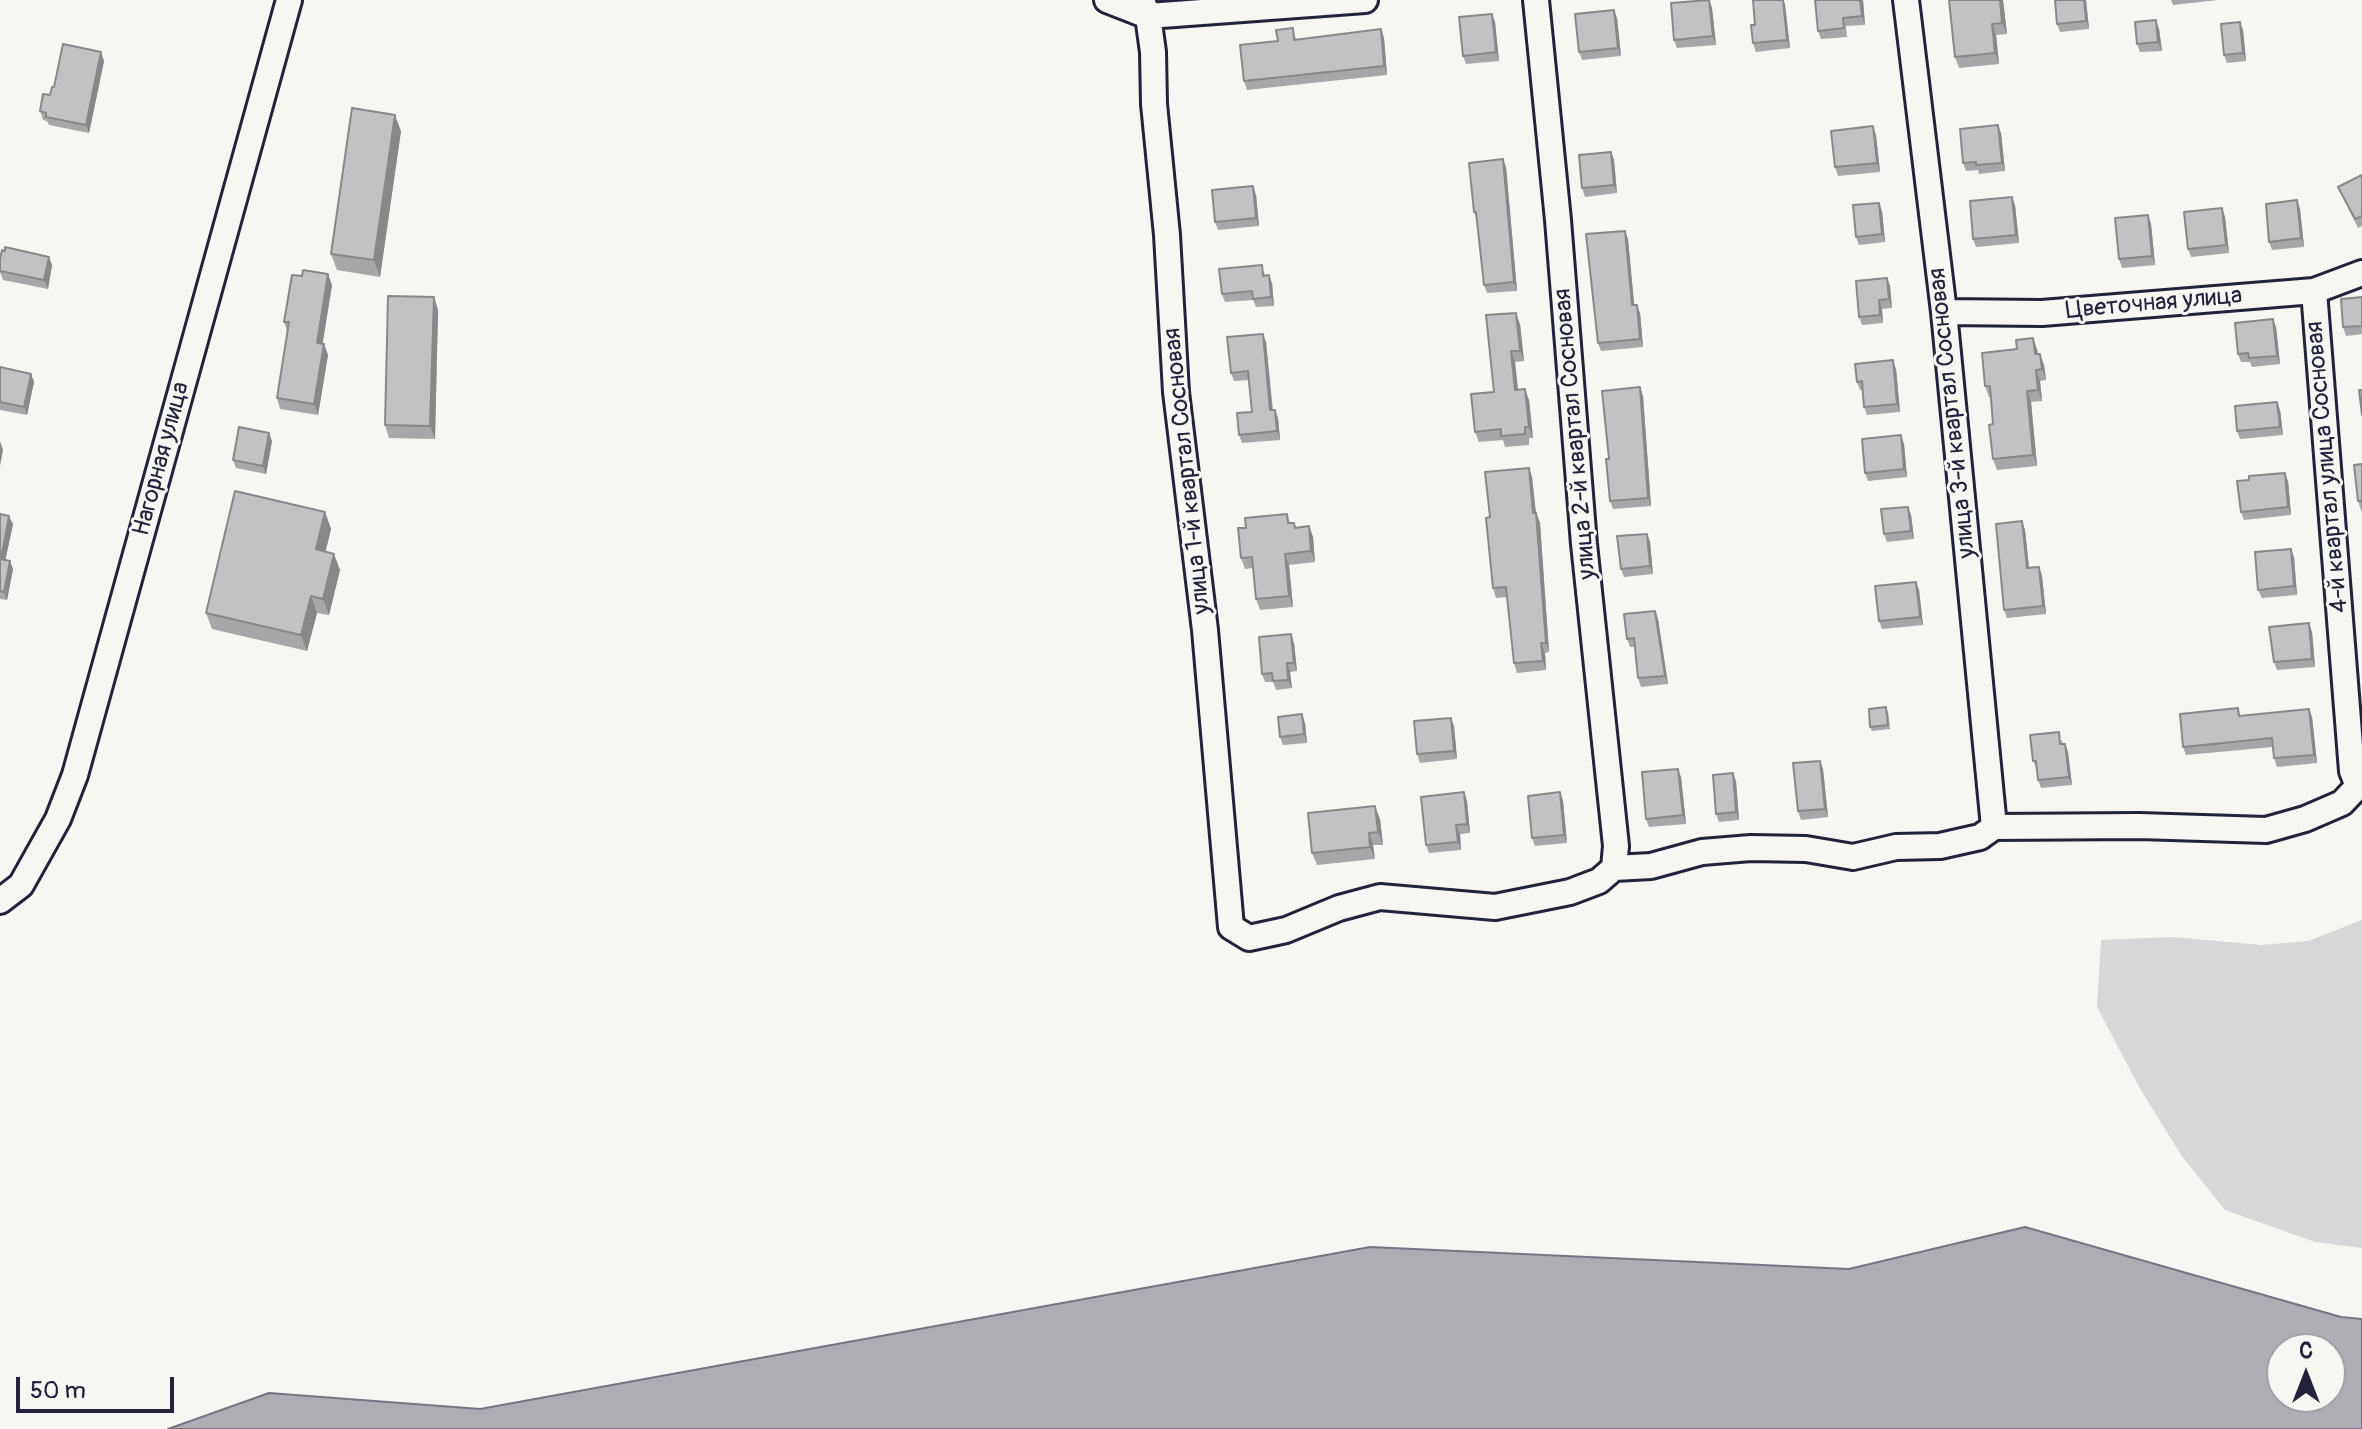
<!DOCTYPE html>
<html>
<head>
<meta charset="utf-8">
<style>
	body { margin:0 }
	#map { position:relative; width:2362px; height:1429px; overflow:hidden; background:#f6f6f2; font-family:Pangolin,sans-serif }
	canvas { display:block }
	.north { position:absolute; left:2266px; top:1333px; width:80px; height:80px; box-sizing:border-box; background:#f6f6f2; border:2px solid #a1a1a9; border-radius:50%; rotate:0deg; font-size:22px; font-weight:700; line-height:32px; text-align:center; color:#22223b }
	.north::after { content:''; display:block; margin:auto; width:28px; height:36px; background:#22223b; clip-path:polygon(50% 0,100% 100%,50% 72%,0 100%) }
	.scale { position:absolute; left:16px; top:1377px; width:158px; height:36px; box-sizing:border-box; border:4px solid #22223b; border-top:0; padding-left:10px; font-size:24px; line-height:28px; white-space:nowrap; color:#22223b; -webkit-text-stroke:6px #f6f6f2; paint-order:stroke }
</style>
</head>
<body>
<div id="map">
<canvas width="2362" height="1429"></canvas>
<div class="north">С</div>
<div class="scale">50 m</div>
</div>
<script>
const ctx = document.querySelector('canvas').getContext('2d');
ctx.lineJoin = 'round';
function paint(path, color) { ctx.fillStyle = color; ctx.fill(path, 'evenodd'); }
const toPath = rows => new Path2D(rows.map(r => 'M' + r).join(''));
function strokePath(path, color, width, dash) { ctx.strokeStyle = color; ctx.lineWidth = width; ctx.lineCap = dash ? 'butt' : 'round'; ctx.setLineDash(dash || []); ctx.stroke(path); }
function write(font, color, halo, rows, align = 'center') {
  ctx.font = font + ' Pangolin,sans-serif'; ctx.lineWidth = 6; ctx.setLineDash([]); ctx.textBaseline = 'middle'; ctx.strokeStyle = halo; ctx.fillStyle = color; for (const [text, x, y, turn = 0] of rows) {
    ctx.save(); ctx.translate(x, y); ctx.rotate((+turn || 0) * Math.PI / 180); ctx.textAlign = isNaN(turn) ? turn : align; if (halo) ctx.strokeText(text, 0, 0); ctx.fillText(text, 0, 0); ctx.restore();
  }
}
paint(toPath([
	[2362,920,2362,1248,2315,1242,2225,1210,2181,1155,2139,1087,2097,1007,2101,940,2173,937,2261,945,2308,941]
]), '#d7d7d7');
const water = toPath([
	[2025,1227,2341,1317,2362,1319,2362,1429,168,1429,269,1393,480,1409,1370,1247,1849,1269,2025,1227],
	[2282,1349,2330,1349,2330,1397,2282,1397,2282,1349]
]);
paint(water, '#adadb3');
strokePath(water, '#757583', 2);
const street = toPath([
	[1107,0,1148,16,1365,0],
	[1142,0,1148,16,1153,52,1154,104,1167,235,1176,392,1205,630,1231,927,1249,938,1286,930,1339,908,1380,897,1495,907,1570,892,1599,881,1614,868,1651,866,1702,852,1751,848,1806,849,1853,857,1896,847,1940,846,1980,837,1994,827,2139,826,2266,830,2305,819,2342,803,2358,786],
	[1536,0,1558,220,1584,544,1616,846,1614,868],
	[1906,0,1944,312,1994,827],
	[2314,291,2352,771,2358,786],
	[1944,312,2042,313,2314,291,2362,273],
	[0,901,21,885,58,819,75,775,289,0]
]);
strokePath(street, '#22223b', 30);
strokePath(street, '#f6f6f2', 24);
paint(toPath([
	[1709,0,1712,8,1716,45,1677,48,1674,40],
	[1753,0,1784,0,1790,48,1756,52,1753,43,1755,25],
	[1863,0,1865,25,1846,26,1847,37,1821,39,1818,31],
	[2003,0,2007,34,1996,35,1999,64,1959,68,1955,57],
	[2055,0,2086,0,2089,29,2060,32,2057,24],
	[2171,0,2218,0,2173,5],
	[1617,18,1621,56,1582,60,1579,52],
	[1495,22,1499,61,1466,64,1463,56],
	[1293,28,1296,40,1381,29,1384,38,1387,75,1247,90,1244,81,1278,41],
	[2159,29,2162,51,2140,52,2137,44],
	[2243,30,2246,61,2227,63,2224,55],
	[104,61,89,133,49,125,47,121,43,120,40,111,54,87],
	[401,131,380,277,337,270,331,254],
	[2001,133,2005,171,1979,174,1978,170,1966,171,1963,163],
	[1876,135,1880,172,1838,176,1835,167],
	[1611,152,1614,160,1617,193,1585,197,1582,188],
	[1506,167,1517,291,1487,293,1484,285,1477,221,1474,212],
	[2362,175,2362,226,2358,228,2338,187],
	[1256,195,1259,226,1218,230,1215,222],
	[2297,200,2300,209,2304,247,2272,250,2269,242],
	[2015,205,2019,243,1976,247,1973,239],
	[2222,208,2225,217,2229,253,2191,257,2188,249],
	[1882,211,1885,242,1859,245,1856,237],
	[2148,215,2151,224,2155,265,2122,268,2119,259],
	[1628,239,1634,305,1640,313,1643,347,1601,351,1598,343],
	[0,259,52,265,48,289,3,280,0,272],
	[1262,265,1265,275,1272,283,1274,306,1256,307,1253,300,1225,302,1222,294],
	[302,276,332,285,322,344,324,344,328,355,318,415,280,409,277,398,287,331,284,322],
	[1887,278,1890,286,1892,308,1882,309,1883,323,1862,325,1859,317],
	[434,297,438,310,435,439,389,438,385,425],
	[2362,297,2362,334,2346,336,2343,327],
	[1520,324,1524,361,1515,362,1518,389,1529,400,1533,438,1529,438,1529,445,1505,447,1503,440,1479,442,1475,432,1494,392],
	[2276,327,2280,364,2252,367,2250,362,2241,362,2238,354],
	[1266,342,1273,410,1278,418,1280,440,1242,443,1239,435,1252,412,1249,380,1234,381,1231,373],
	[2037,349,2038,354,2040,354,2044,365,2046,380,2040,381,2042,401,2031,402,2037,466,1997,470,1993,459,1993,424,1991,397,1989,397,1985,386],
	[0,367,31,374,34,382,27,415,0,410],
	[1896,369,1900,412,1867,415,1864,407,1862,390,1860,390,1857,382],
	[1643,396,1651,506,1613,509,1610,501,1609,459],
	[2280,410,2283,435,2240,439,2237,431],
	[1901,435,1904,444,1907,477,1868,481,1865,473],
	[272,441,266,474,236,468,233,460],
	[2362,464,2362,513,2358,501],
	[1529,468,1532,477,1536,513,1540,523,1549,652,1545,653,1546,670,1517,673,1514,663,1507,597,1496,598,1493,588,1490,517],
	[2288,481,2291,515,2244,520,2241,512],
	[325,512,331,529,325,552,340,570,329,615,317,613,307,651,212,629,206,613],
	[0,514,13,524,5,560,13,569,7,600,0,599],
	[1287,514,1290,523,1294,523,1296,528,1309,526,1313,537,1315,562,1289,565,1293,607,1260,610,1256,599,1253,568,1245,569,1241,558,1246,528],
	[1911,515,1914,539,1887,542,1884,534],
	[2022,521,2025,530,2029,568,2039,567,2042,576,2046,614,2007,618,2004,610],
	[1647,534,1650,542,1653,574,1624,577,1621,569],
	[2294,557,2297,595,2262,598,2258,590],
	[1919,590,1923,625,1882,629,1879,621],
	[1655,611,1658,619,1668,684,1641,687,1638,678,1635,647,1630,647,1627,639],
	[2312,632,2315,667,2277,670,2274,662],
	[1294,643,1297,671,1290,672,1292,688,1276,690,1273,682,1265,682,1262,674],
	[1888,711,1890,729,1872,731,1870,727],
	[2241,715,2312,717,2317,763,2277,767,2274,758,2273,747,2186,755,2183,747],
	[1305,723,1307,743,1283,745,1280,737],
	[1454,726,1457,759,1420,763,1417,754],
	[2062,740,2063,744,2065,744,2068,752,2072,785,2041,788,2038,780,2037,769,2033,761],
	[1820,761,1823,769,1828,817,1801,820,1798,811],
	[1681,777,1686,824,1649,827,1646,819],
	[1736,781,1739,820,1719,822,1716,814],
	[1560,792,1563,801,1567,843,1535,846,1532,838],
	[1467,801,1470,833,1460,834,1461,850,1429,853,1426,845],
	[1380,819,1383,845,1373,845,1375,859,1317,865,1312,853]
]), '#a7a7a9');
paint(toPath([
	[1709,0,1712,8,1716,45,1713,36],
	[1783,0,1785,4,1790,48,1787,40],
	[1860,0,1863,0,1865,25,1862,16],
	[2000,0,2003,0,2007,34,2002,23],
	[2084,0,2086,0,2089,29,2086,21],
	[1614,10,1617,18,1621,56,1618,48],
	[1492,14,1495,22,1499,61,1496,52],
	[2156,20,2159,29,2162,51,2158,42],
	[2240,22,2243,30,2246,61,2243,53],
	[1992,24,1996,35,1999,64,1995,53],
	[1381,29,1384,38,1387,75,1384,66],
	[101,52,104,61,89,133,86,125],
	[395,115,401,131,380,277,374,260],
	[1998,125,2001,133,2005,171,2002,163],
	[1873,126,1876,135,1880,172,1877,163],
	[1611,152,1614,160,1617,193,1614,185],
	[1503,159,1506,167,1517,291,1514,282],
	[1253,186,1256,195,1259,226,1256,218],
	[2012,197,2015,205,2019,243,2016,235],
	[2297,200,2300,209,2304,247,2301,238],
	[1879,203,1882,211,1885,242,1882,234],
	[2222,208,2225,217,2229,253,2226,245],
	[2148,215,2151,224,2155,265,2152,256],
	[1625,231,1628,239,1635,313,1632,305],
	[49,257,52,265,48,289,44,280],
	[328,274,332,285,321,354,317,343],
	[1269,275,1272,283,1274,306,1271,297],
	[1887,278,1890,286,1892,308,1889,299],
	[434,297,438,310,435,439,430,426],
	[1879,300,1882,309,1883,323,1880,315],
	[1637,305,1640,313,1643,347,1640,339],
	[1516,313,1520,324,1524,361,1520,351],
	[2273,319,2276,327,2280,364,2277,356],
	[1263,334,1266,342,1273,418,1270,410],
	[2033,338,2037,349,2039,365,2035,354],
	[324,344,328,355,318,415,314,404],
	[1511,351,1515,362,1519,401,1515,390],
	[2040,354,2044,365,2046,380,2042,369],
	[1893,360,1896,369,1900,412,1897,404],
	[2036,370,2040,381,2042,401,2038,390],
	[31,374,34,382,27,415,24,407],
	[1640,387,1643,396,1651,506,1648,498],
	[1525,389,1529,400,1533,438,1529,427],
	[2027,391,2031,402,2037,466,2033,455],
	[2277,402,2280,410,2283,435,2280,427],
	[1275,410,1278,418,1280,440,1277,431],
	[269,433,272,441,266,474,263,466],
	[1901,435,1904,444,1907,477,1904,469],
	[0,441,3,450,0,466],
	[1529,468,1532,477,1536,515,1536,513,1540,523,1549,652,1546,643],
	[2285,473,2288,481,2291,515,2288,507],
	[1908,507,1911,515,1914,539,1911,531],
	[325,512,331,529,322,566,316,549],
	[9,516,13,524,4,567,1,559],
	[2022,521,2025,530,2030,577,2027,568],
	[1309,526,1313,537,1315,562,1311,551],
	[1647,534,1650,542,1653,574,1650,566],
	[2291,549,2294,557,2297,595,2294,586],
	[334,554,340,570,329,615,323,599],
	[1285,554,1289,565,1293,607,1289,596],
	[10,561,13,569,7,600,4,592],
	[2039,567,2042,576,2046,614,2043,606],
	[1916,582,1919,590,1923,625,1920,617],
	[311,596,317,613,307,651,301,635],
	[1655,611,1658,619,1668,684,1665,676],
	[2309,623,2312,632,2315,667,2312,659],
	[1291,634,1294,643,1297,671,1294,663],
	[1541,643,1545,653,1546,670,1543,661],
	[1287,663,1290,672,1292,688,1288,680],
	[2309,709,2312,717,2317,763,2314,755],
	[1302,714,1305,723,1307,743,1304,734],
	[1451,718,1454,726,1457,759,1454,751],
	[2065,744,2068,752,2072,785,2069,777],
	[1820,761,1823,769,1828,817,1825,809],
	[1678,769,1681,777,1686,824,1683,815],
	[1733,773,1736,781,1739,820,1736,812],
	[1464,792,1467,801,1470,833,1467,824],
	[1560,792,1563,801,1567,843,1564,835],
	[1375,806,1380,819,1383,845,1378,832],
	[1456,825,1460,834,1461,850,1458,842],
	[1369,833,1373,845,1375,859,1370,847]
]), '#888889');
const building = toPath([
	[1709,0,1713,36,1674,40,1671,3,1709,0],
	[1753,0,1783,0,1787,40,1753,43,1751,25,1755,25,1753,0],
	[1815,0,1860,0,1862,16,1843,18,1844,28,1818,31,1815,0],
	[1949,0,2000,0,2002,23,1992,24,1995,53,1955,57,1949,0],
	[2055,0,2084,0,2086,21,2057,24,2055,0],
	[1614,10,1618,48,1579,52,1575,14,1614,10],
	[1492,14,1496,52,1463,56,1459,17,1492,14],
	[2156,20,2158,42,2137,44,2135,22,2156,20],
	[2240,22,2243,53,2224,55,2221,24,2240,22],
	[1293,28,1294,40,1381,29,1384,66,1244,81,1240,45,1278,41,1276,30,1293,28],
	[63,44,101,52,86,125,46,117,46,113,40,111,43,94,50,95,52,87,54,87,63,44],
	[352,108,395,115,374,260,331,254,352,108],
	[1998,125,2002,163,1976,165,1976,162,1963,163,1960,129,1998,125],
	[1873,126,1877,163,1835,167,1831,131,1873,126],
	[1611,152,1614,185,1582,188,1579,155,1611,152],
	[1503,159,1514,282,1484,285,1476,212,1474,212,1469,163,1503,159],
	[2362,175,2362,216,2355,219,2338,187,2362,175],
	[1253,186,1256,218,1215,222,1212,190,1253,186],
	[2012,197,2016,235,1973,239,1970,201,2012,197],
	[2297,200,2301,238,2269,242,2266,204,2297,200],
	[1879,203,1882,234,1856,237,1853,205,1879,203],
	[2222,208,2226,245,2188,249,2184,212,2222,208],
	[2148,215,2152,256,2119,259,2115,218,2148,215],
	[1625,231,1632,305,1637,305,1640,339,1598,343,1586,234,1625,231],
	[5,247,49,257,44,280,0,271,0,259,2,250,5,251,5,247],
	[1262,265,1263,276,1269,275,1271,297,1253,299,1252,291,1222,294,1219,269,1262,265],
	[303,270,328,274,317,343,324,344,314,404,277,398,289,322,284,322,292,275,302,276,303,270],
	[1887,278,1889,299,1879,300,1880,315,1859,317,1856,281,1887,278],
	[388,296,434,297,430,426,385,425,388,296],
	[2362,297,2362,326,2343,327,2341,299,2362,297],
	[1516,313,1520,351,1511,351,1515,390,1525,389,1529,427,1525,427,1525,434,1501,436,1501,429,1475,432,1471,394,1494,392,1486,315,1516,313],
	[2273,319,2277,356,2249,358,2248,353,2238,354,2235,323,2273,319],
	[1263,334,1270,410,1275,410,1277,431,1239,435,1237,413,1252,412,1248,371,1231,373,1227,337,1263,334],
	[2033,338,2035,354,2040,354,2042,369,2036,370,2038,390,2027,391,2033,455,1993,459,1989,425,1993,424,1990,386,1985,386,1982,353,2017,349,2016,340,2033,338],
	[1893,360,1897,404,1864,407,1862,381,1857,382,1855,364,1893,360],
	[0,367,31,374,24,407,0,402,0,367],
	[1640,387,1648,498,1610,501,1606,459,1609,459,1602,391,1640,387],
	[2359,390,2362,390,2362,415,2359,390],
	[2277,402,2280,427,2237,431,2235,406,2277,402],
	[239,427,269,433,263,466,233,460,239,427],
	[1901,435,1904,469,1865,473,1862,439,1901,435],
	[2362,464,2362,501,2358,501,2354,465,2362,464],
	[1529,468,1533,513,1536,513,1546,643,1541,643,1543,661,1514,663,1506,587,1493,588,1486,518,1490,517,1485,472,1529,468],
	[2285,473,2288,507,2241,512,2237,481,2249,480,2249,476,2285,473],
	[235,491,325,512,316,549,334,554,323,599,311,596,301,635,206,613,235,491],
	[1908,507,1911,531,1884,534,1881,509,1908,507],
	[0,514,9,516,1,559,10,561,4,592,0,591,0,514],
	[1287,514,1288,523,1294,523,1295,528,1309,526,1311,551,1285,554,1289,596,1256,599,1252,557,1241,558,1238,528,1246,528,1245,518,1287,514],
	[2022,521,2027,568,2039,567,2043,606,2004,610,1996,524,2022,521],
	[1647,534,1650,566,1621,569,1617,536,1647,534],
	[2291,549,2294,586,2258,590,2255,552,2291,549],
	[1916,582,1920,617,1879,621,1875,586,1916,582],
	[1655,611,1665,676,1638,678,1634,638,1627,639,1624,614,1655,611],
	[2309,623,2312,659,2274,662,2269,627,2309,623],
	[1291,634,1294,663,1287,663,1288,680,1273,681,1272,673,1262,674,1259,637,1291,634],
	[1886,707,1888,725,1870,727,1869,709,1886,707],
	[2238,708,2239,716,2309,709,2314,755,2274,758,2272,738,2183,747,2180,714,2238,708],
	[1302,714,1304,734,1280,737,1278,717,1302,714],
	[1451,718,1454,751,1417,754,1414,721,1451,718],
	[2059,732,2060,744,2065,744,2069,777,2038,780,2036,761,2033,761,2030,735,2059,732],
	[1820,761,1825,809,1798,811,1793,763,1820,761],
	[1678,769,1683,815,1646,819,1642,772,1678,769],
	[1733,773,1736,812,1716,814,1713,775,1733,773],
	[1464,792,1467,824,1456,825,1458,842,1426,845,1421,797,1464,792],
	[1560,792,1564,835,1532,838,1528,796,1560,792],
	[1375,806,1378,832,1369,833,1370,847,1312,853,1308,813,1375,806]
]);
paint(building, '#c2c2c4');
strokePath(building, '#888889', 2);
write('24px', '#22223b', '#f6f6f2', [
	["Цветочная улица",2154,304,-5],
	["улица 3-й квартал Сосновая",1953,413,-96],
	["улица 2-й квартал Сосновая",1576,434,-95],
	["Нагорная улица",162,459,-75],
	["4-й квартал улица Сосновая",2328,467,-95],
	["улица 1-й квартал Сосновая",1188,471,-96]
]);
</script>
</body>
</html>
